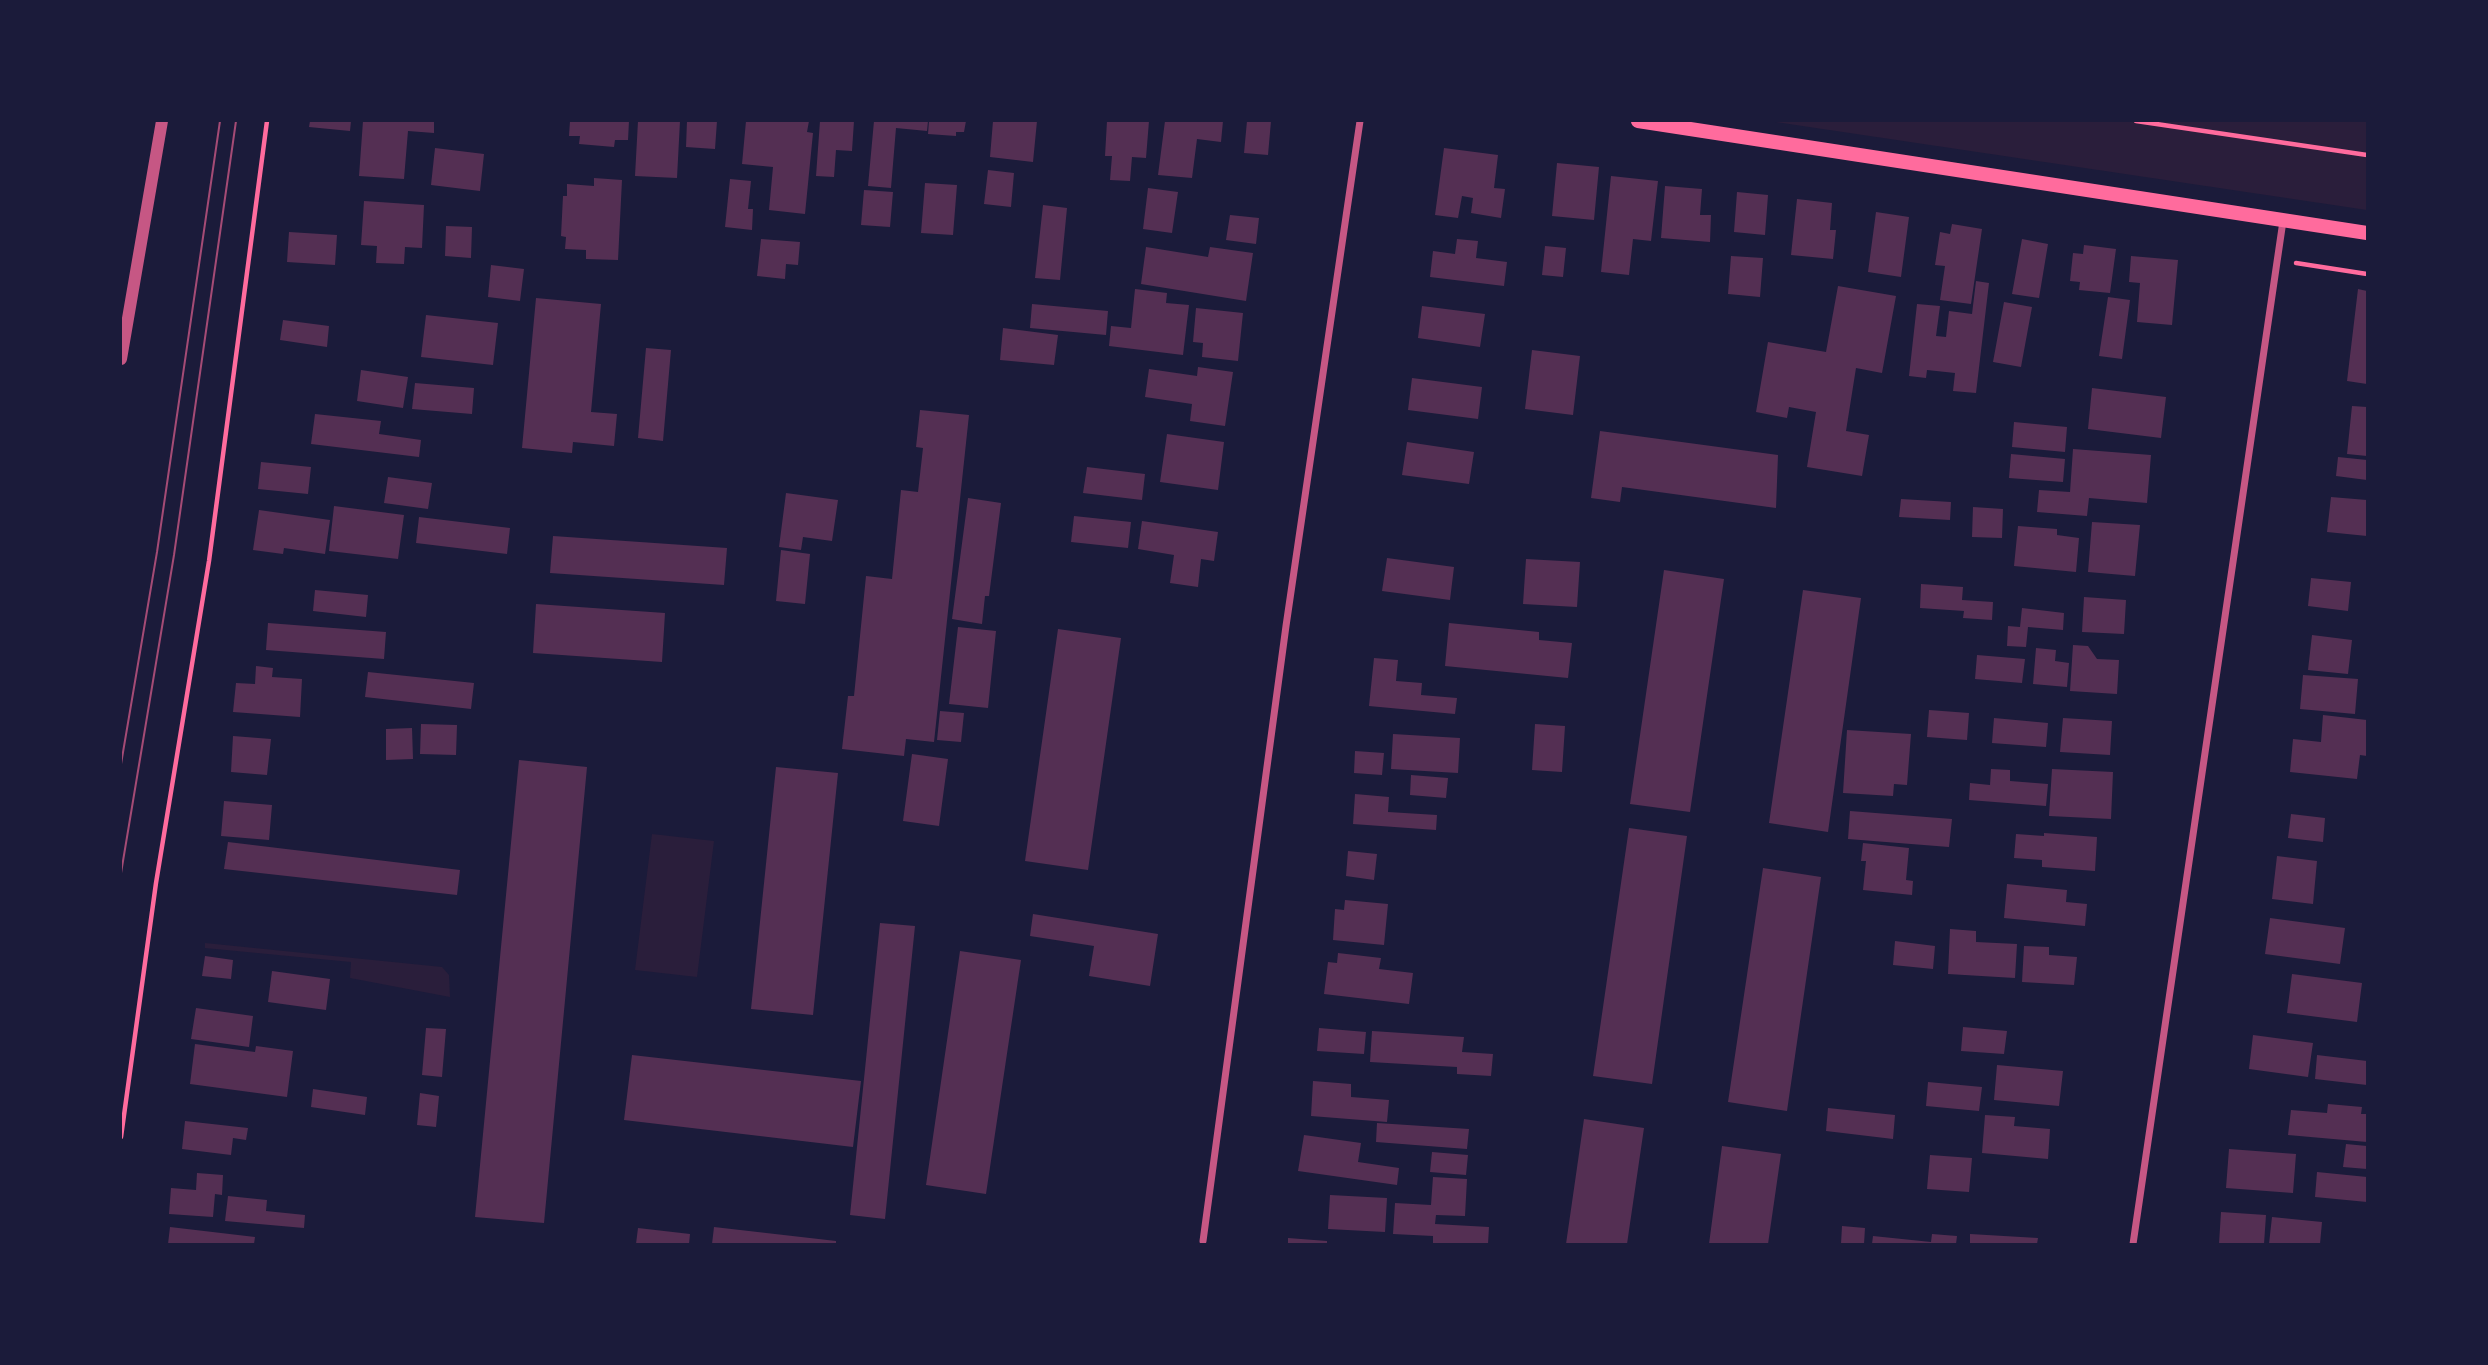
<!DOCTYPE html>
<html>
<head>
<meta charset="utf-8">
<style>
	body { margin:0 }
	#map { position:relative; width:2488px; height:1365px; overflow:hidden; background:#1b1b3a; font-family:"Open Sans",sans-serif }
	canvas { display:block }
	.frame { position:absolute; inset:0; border:122px solid #1b1b3a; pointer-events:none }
</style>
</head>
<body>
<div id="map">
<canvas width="2488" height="1365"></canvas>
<div class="frame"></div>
</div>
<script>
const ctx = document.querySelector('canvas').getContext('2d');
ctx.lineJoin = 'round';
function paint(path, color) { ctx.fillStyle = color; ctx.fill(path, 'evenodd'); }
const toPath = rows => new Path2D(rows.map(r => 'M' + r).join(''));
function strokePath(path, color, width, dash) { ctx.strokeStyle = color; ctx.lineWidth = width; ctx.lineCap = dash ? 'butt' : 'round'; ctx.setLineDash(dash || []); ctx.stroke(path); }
paint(toPath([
	[1769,121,2367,121,2367,210],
	[652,834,714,841,697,977,635,970],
	[205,943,442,967,449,975,450,997,350,978,351,962,205,948]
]), '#2a1e3b');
paint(toPath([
	[310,121,351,121,350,131,309,127],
	[363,121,434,121,434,133,408,131,404,179,359,176],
	[570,121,629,121,628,140,615,140,614,147,579,144,580,136,569,136],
	[638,121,680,121,677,178,635,176],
	[687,121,717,121,715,149,686,147],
	[746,121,809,121,807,132,813,133,805,214,769,210,773,167,742,164],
	[820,121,854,121,852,151,836,150,834,177,816,176],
	[874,121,928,121,927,131,896,128,891,188,868,186],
	[929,121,966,121,964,132,956,132,956,136,928,134],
	[993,121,1037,121,1033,162,990,157],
	[1107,121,1149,121,1146,158,1132,157,1130,181,1110,180,1112,156,1105,156],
	[1165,121,1223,121,1221,142,1197,139,1192,178,1158,175],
	[1247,121,1271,121,1268,155,1244,153],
	[435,148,484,154,480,191,431,185],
	[1444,148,1498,155,1494,188,1505,189,1501,218,1471,213,1473,198,1462,196,1458,218,1435,215],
	[1557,163,1599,167,1594,220,1552,216],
	[988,170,1014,173,1011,207,984,204],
	[1611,176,1658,181,1651,241,1633,239,1629,275,1601,272],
	[594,178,622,180,618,260,586,259,586,250,565,249,566,237,561,236,563,196,567,196,567,184,594,186],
	[730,179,751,181,748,209,753,209,752,230,725,227],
	[925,183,957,185,953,235,921,233],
	[1665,186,1702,189,1700,215,1711,215,1710,242,1661,238],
	[1148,188,1178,192,1172,233,1143,229],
	[864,190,893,192,890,227,861,225],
	[1737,192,1768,195,1765,235,1734,232],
	[1797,199,1832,203,1830,230,1836,230,1833,259,1791,255],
	[364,201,424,205,422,248,405,247,404,264,376,263,377,246,361,245],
	[1043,205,1067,208,1060,280,1035,278],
	[1876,212,1909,217,1901,277,1868,272],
	[1230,215,1259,218,1256,244,1226,240],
	[1952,224,1982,229,1971,304,1940,300,1945,266,1935,265,1940,232,1950,234],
	[446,226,472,227,471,258,445,256],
	[289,232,337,235,335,265,287,262],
	[761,239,800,242,798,265,786,264,785,279,757,276],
	[1457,239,1478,241,1476,258,1507,262,1504,286,1430,277,1433,251,1455,254],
	[2022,239,2048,244,2039,298,2012,294],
	[2084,245,2116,249,2110,293,2079,290,2080,282,2070,281,2073,253,2083,254],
	[1545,246,1566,248,1563,277,1542,275],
	[1146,247,1208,257,1210,247,1253,253,1246,301,1141,284],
	[1731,256,1763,258,1760,297,1728,294],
	[2131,256,2178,260,2172,325,2137,322,2140,283,2129,282],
	[491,265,524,269,520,301,488,297],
	[1976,281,1989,283,1976,393,1953,391,1955,373,1927,370,1926,378,1909,376,1917,304,1940,306,1936,336,1946,337,1949,311,1972,314],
	[1838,286,1896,296,1882,373,1856,368,1846,431,1869,435,1862,476,1807,467,1816,412,1789,407,1787,418,1756,412,1768,342,1826,352],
	[1135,289,1167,293,1166,303,1189,305,1183,355,1109,346,1111,326,1131,328],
	[2358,289,2367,291,2367,384,2347,381],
	[2108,297,2130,300,2122,359,2099,356],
	[536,298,601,304,591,412,617,414,614,446,573,442,572,453,522,448],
	[2004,302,2032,307,2021,367,1993,362],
	[1032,304,1108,311,1106,335,1030,328],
	[1422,306,1485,314,1480,347,1418,338],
	[1196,308,1243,313,1238,361,1202,357,1203,343,1193,342],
	[426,315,498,323,493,365,421,357],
	[283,320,329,326,327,347,280,340],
	[1003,328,1058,335,1054,365,1000,360],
	[646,348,671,350,663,441,638,438],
	[1532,350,1580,356,1573,415,1525,409],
	[1198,367,1233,372,1225,426,1190,421,1192,404,1145,397,1149,369,1197,376],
	[361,370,408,377,403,408,357,401],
	[1412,378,1482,387,1478,419,1408,410],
	[415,383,474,388,472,414,412,409],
	[2092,388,2166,397,2161,438,2088,429],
	[2352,406,2367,407,2367,456,2347,454],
	[920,410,969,415,934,742,906,739,904,756,842,749,848,696,854,696,866,576,892,579,901,490,918,492,923,448,916,447],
	[315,414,381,421,379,434,421,440,419,457,311,444],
	[2014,422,2067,427,2065,452,2012,447],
	[1600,431,1778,455,1776,508,1622,487,1620,502,1591,498],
	[1167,434,1224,442,1218,490,1160,482],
	[1407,442,1474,452,1469,484,1402,475],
	[2073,449,2151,455,2147,503,2089,498,2087,516,2037,512,2039,490,2070,492],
	[2011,454,2065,459,2063,482,2009,478],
	[2338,457,2367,460,2367,480,2336,476],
	[261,462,311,467,308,494,258,489],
	[1087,467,1145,474,1142,500,1083,493],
	[388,477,432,483,428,509,384,503],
	[786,493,838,500,832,541,803,537,801,550,779,547],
	[2331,497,2367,500,2367,536,2327,532],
	[968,498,1001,503,989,596,985,596,982,624,952,619],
	[1901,499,1951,502,1950,520,1899,517],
	[334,506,404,515,398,559,329,551],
	[1973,507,2003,509,2002,538,1972,537],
	[259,510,330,520,325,554,284,548,283,554,253,550],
	[1074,516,1131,522,1128,548,1071,542],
	[419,517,510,528,507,554,416,543],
	[1142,521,1218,532,1214,561,1201,559,1198,587,1170,583,1174,555,1138,549],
	[2092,522,2140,525,2135,576,2088,572],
	[2018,526,2057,529,2057,535,2079,538,2076,572,2014,566],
	[553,536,727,548,724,585,550,573],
	[781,550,810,554,805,604,776,601],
	[1387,558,1454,567,1450,600,1382,591],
	[1526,559,1580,562,1577,607,1523,604],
	[1664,570,1724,579,1690,812,1630,804],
	[2311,578,2351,582,2348,611,2308,606],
	[1921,584,1963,587,1962,600,1993,602,1992,620,1963,618,1964,611,1920,608],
	[315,590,368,595,366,617,313,611],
	[1803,590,1861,598,1828,832,1769,823],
	[2084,597,2126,600,2124,634,2082,632],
	[536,604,665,613,662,662,533,653],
	[2022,608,2064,613,2063,630,2028,627,2026,647,2007,646,2008,626,2020,627],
	[268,623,386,632,384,659,266,650],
	[1449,623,1539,632,1539,640,1572,643,1568,678,1445,666],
	[958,627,996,631,988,708,949,704],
	[1058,629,1121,638,1088,870,1025,861],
	[2312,635,2352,640,2348,674,2308,670],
	[2073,645,2088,646,2097,659,2119,660,2117,694,2070,691],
	[2036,648,2056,650,2055,661,2069,663,2067,687,2033,684],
	[1977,655,2025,659,2022,683,1975,679],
	[1374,658,1398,660,1396,681,1422,683,1421,695,1457,698,1455,714,1369,706],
	[256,666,273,668,272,677,302,679,300,717,233,712,236,683,255,684],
	[368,672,474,683,471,709,365,697],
	[2303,675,2358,679,2355,714,2300,709],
	[1929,710,1969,713,1967,740,1927,737],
	[940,711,964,713,961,742,937,740],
	[2323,715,2367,720,2367,756,2360,755,2357,779,2290,772,2293,739,2321,742],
	[1994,718,2048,723,2046,747,1992,743],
	[2063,718,2112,721,2110,755,2060,752],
	[421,724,457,725,456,755,420,754],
	[1535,724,1565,726,1562,772,1532,770],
	[412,728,413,759,386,760,386,729],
	[1847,730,1911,734,1907,785,1894,784,1893,796,1843,793],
	[1393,734,1460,738,1458,773,1391,769],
	[233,736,271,739,267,775,231,772],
	[1355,751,1384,753,1382,775,1354,773],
	[912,754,948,759,939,826,903,821],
	[519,760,587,767,544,1223,475,1217],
	[776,767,838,773,813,1015,751,1009],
	[1991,769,2010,770,2010,781,2048,784,2046,806,1969,800,1970,783,1990,785],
	[2052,769,2113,772,2111,819,2049,816],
	[1411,775,1448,778,1446,798,1410,795],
	[1355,794,1389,797,1388,812,1437,815,1436,830,1353,824],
	[224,801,272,805,269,840,221,836],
	[1850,811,1952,819,1949,847,1848,839],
	[2291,814,2325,818,2323,842,2288,838],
	[1629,828,1687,836,1652,1084,1593,1076],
	[2044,833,2097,837,2095,871,2042,867,2042,860,2014,858,2016,834,2044,836],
	[228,842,460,870,457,895,224,869],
	[1863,843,1909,848,1906,880,1913,881,1912,895,1863,890,1866,861,1861,861],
	[1348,851,1377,854,1374,880,1346,876],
	[2277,856,2317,861,2313,904,2272,899],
	[1763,868,1821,877,1787,1111,1728,1102],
	[2007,884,2067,890,2066,902,2087,904,2085,926,2004,918],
	[1345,900,1388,904,1384,945,1333,940,1335,909,1344,910],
	[1033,914,1158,934,1150,986,1089,976,1094,946,1030,936],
	[2270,918,2345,928,2340,964,2265,954],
	[880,923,915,926,885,1219,850,1215],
	[1950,929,1976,931,1976,942,2017,944,2015,978,1948,974],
	[1895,941,1935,946,1933,969,1893,965],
	[2024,946,2049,947,2049,955,2077,957,2074,985,2022,982],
	[960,951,1021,960,986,1194,926,1185],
	[1338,953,1381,958,1379,969,1413,973,1409,1004,1324,994,1328,962,1337,963],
	[205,956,233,960,231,979,202,976],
	[272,971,330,979,326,1010,268,1002],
	[2292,974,2362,983,2357,1022,2287,1013],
	[196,1008,253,1016,249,1047,191,1039],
	[1963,1027,2007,1031,2004,1054,1961,1051],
	[426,1028,446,1029,442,1077,422,1075],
	[1319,1028,1366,1032,1364,1054,1317,1051],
	[1372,1031,1464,1037,1462,1052,1493,1054,1491,1076,1457,1074,1457,1067,1370,1062],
	[2253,1035,2313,1043,2308,1077,2249,1069],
	[195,1044,255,1052,256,1046,293,1051,287,1097,190,1084],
	[632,1055,861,1081,853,1147,624,1120],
	[2317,1055,2367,1061,2367,1085,2315,1079],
	[1997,1065,2063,1071,2059,1106,1994,1100],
	[1313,1081,1351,1084,1351,1097,1389,1100,1387,1122,1311,1116],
	[1928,1082,1982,1087,1979,1111,1926,1106],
	[313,1089,367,1097,365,1115,311,1107],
	[420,1093,439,1096,436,1127,417,1125],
	[2328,1104,2362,1107,2361,1114,2367,1114,2367,1142,2288,1135,2291,1110,2327,1113],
	[1828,1108,1895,1115,1893,1139,1826,1131],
	[1985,1115,2015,1117,2014,1126,2050,1129,2048,1159,1982,1153],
	[1584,1119,1644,1128,1627,1244,1566,1244],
	[185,1121,248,1128,246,1140,233,1138,231,1155,182,1149],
	[1377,1123,1469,1129,1467,1149,1376,1142],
	[1304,1135,1361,1143,1358,1162,1399,1168,1397,1185,1298,1171],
	[2346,1144,2367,1146,2367,1169,2343,1167],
	[1722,1146,1781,1154,1768,1244,1709,1244],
	[2229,1149,2296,1154,2293,1193,2226,1188],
	[1432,1152,1468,1155,1466,1175,1430,1172],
	[1930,1155,1972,1158,1969,1192,1927,1189],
	[2317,1172,2367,1177,2367,1202,2315,1197],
	[197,1173,223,1175,222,1195,215,1194,213,1217,169,1214,171,1188,196,1190],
	[1433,1177,1467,1179,1465,1216,1436,1215,1435,1224,1489,1227,1488,1244,1433,1244,1433,1236,1393,1234,1395,1203,1431,1205],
	[1330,1195,1387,1198,1385,1232,1328,1229],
	[228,1196,267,1200,266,1211,305,1215,304,1228,225,1221],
	[2221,1212,2266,1215,2264,1244,2219,1244],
	[2272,1217,2322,1222,2320,1244,2269,1244],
	[1842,1226,1865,1228,1864,1244,1841,1244],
	[170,1227,255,1237,254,1244,168,1244],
	[714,1227,836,1241,836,1244,712,1244],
	[638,1228,690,1234,689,1244,636,1244],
	[1932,1234,1957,1236,1956,1244,1872,1244,1873,1236,1931,1242],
	[1970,1234,2038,1238,2037,1244,1970,1244],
	[1288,1238,1327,1241,1327,1244,1288,1244]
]), '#542f53');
strokePath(toPath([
	[2136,121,2367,155],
	[2296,263,2367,274],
	[121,1137,156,883,209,561,267,121]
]), '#ff6b9d', 4.5);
strokePath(toPath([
	[1203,1241,1286,626,1360,121],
	[2133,1244,2283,221]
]), '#c65784', 7);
strokePath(toPath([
	[121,359,162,121]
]), '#c65784', 12);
strokePath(toPath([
	[1638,121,2367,233]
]), '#ff6b9d', 14);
strokePath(toPath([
	[121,764,157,552,220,121],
	[121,873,174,555,236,121]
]), '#a44b75', 2);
</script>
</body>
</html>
